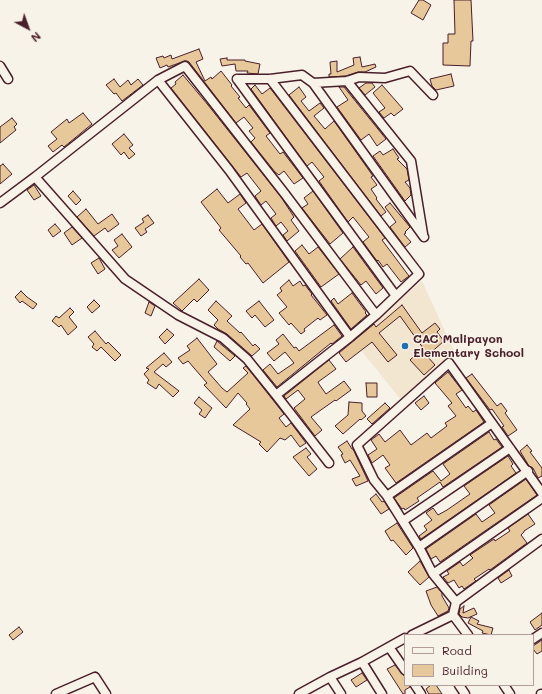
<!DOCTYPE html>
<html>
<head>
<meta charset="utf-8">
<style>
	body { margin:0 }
	#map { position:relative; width:542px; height:694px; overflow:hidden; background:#f7f3e8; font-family:Mali,sans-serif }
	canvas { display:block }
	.legend { position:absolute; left:404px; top:634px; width:130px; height:52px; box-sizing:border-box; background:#f7f3e8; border:1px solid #b29e9c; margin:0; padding:5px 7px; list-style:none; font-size:12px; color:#4a1f2b }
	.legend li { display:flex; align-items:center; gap:8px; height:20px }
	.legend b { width:20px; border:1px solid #b29e9c }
	.north { position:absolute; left:8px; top:8px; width:40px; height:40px; -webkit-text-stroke:3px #f7f3e8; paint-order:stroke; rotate:139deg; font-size:11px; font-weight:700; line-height:16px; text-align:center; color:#4a1f2b }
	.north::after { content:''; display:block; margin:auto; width:14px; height:18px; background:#4a1f2b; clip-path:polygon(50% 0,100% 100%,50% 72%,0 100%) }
</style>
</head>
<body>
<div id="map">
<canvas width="542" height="694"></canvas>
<ul class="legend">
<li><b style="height:5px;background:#f7f3e8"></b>Road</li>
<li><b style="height:11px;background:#e7c89a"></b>Building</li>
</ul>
<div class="north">N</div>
</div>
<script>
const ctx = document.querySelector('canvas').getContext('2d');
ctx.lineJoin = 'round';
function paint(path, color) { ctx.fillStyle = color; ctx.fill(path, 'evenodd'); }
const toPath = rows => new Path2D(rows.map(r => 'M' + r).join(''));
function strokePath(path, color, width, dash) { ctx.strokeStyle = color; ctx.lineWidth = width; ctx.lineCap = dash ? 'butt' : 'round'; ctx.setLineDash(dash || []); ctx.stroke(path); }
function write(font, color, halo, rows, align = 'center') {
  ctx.font = font + ' Mali,sans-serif'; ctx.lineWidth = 3; ctx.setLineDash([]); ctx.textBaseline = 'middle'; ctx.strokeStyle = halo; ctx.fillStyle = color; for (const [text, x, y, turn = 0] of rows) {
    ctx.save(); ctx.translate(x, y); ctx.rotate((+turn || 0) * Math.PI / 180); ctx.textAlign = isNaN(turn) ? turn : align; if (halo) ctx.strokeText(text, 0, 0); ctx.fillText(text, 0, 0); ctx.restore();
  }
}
paint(toPath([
	[422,281,455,353,401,400,352,339]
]), '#f2e6d1');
const building = toPath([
	[419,0,423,0,431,5,423,20,411,13,419,0],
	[454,0,471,0,473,41,471,41,470,66,443,65,443,43,448,43,448,34,455,34,454,0],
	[199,49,203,59,196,62,205,81,211,77,212,79,221,71,232,85,231,86,240,97,238,98,246,108,249,105,270,133,266,136,280,154,283,152,303,178,294,184,284,171,279,175,275,172,251,142,255,138,249,131,253,128,244,117,236,123,189,62,185,61,168,67,167,65,160,68,156,58,163,56,164,58,171,55,172,59,199,49],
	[360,57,362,67,375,64,376,67,365,72,358,72,346,76,329,77,329,74,331,74,330,62,337,61,337,72,354,65,353,58,360,57],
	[227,58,227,60,245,60,245,61,260,64,258,74,247,73,248,71,236,71,235,64,222,66,220,59,227,58],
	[451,74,454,86,436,90,432,86,430,79,451,74],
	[183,75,208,105,281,197,294,217,291,220,299,231,287,241,283,235,288,231,281,222,276,226,271,218,276,214,266,201,261,205,255,196,261,191,247,173,241,177,171,88,176,84,175,82,183,75],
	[114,79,120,87,128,80,131,85,138,79,143,85,122,101,116,93,114,94,106,85,114,79],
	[366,83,372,83,375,87,365,95,359,88,366,83],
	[255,85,262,94,270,88,385,238,382,240,409,276,401,282,387,264,383,267,378,260,377,261,363,242,369,237,353,217,348,222,319,181,324,177,312,162,307,166,251,89,255,85],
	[382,85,403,109,394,116,391,113,384,118,379,112,385,108,373,93,382,85],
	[299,87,306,97,301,101,309,111,320,103,324,108,314,116,325,129,334,121,373,176,371,177,377,185,371,189,377,198,376,199,386,212,381,216,289,95,299,87],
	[339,87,344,87,386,139,377,146,369,134,361,140,337,107,348,100,339,87],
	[83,113,92,124,64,147,62,145,53,152,48,146,57,139,51,132,67,119,69,123,83,113],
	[12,118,17,124,14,127,16,130,0,143,0,127,12,118],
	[124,134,133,145,129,148,135,154,129,159,124,152,121,155,112,144,124,134],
	[393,149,399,158,397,159,407,169,409,180,405,182,410,188,411,195,405,201,373,156,380,151,383,155,393,149],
	[3,164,12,174,0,184,0,166,3,164],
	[34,185,41,196,34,200,27,190,34,185],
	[217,189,228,203,240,194,246,203,238,209,254,230,262,224,289,262,263,283,248,263,246,264,240,257,241,256,219,230,221,228,201,202,217,189],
	[73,191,81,200,76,205,68,196,73,191],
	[313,191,343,233,330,244,302,208,308,204,304,198,313,191],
	[390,203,410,227,405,232,406,233,404,234,411,242,405,247,390,227,396,222,385,207,390,203],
	[86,209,98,224,112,214,119,224,108,232,105,228,94,236,77,217,86,209],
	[148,215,154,223,145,229,147,232,141,236,135,228,144,222,142,219,148,215],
	[55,224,61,231,53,237,48,230,55,224],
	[72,227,82,238,72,245,64,233,72,227],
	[122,234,132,247,119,258,112,250,118,246,114,240,122,234],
	[302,245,309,254,318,247,339,274,321,287,295,251,302,245],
	[353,247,383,288,376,294,366,281,361,285,340,259,353,247],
	[99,258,105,269,98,274,91,263,99,258],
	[199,279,209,290,197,302,194,299,182,311,181,310,173,303,199,279],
	[289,280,293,286,300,281,303,286,305,285,312,294,311,295,327,315,320,320,318,318,304,329,305,331,301,334,291,323,289,325,279,313,287,307,277,295,282,291,280,288,289,280],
	[21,291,27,297,37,304,33,309,22,301,20,303,15,297,21,291],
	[352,293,366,312,365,313,367,315,351,329,331,301,334,298,338,304,352,293],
	[94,300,100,306,92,313,87,307,94,300],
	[216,301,232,316,227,321,240,333,241,332,253,346,255,344,260,349,252,356,227,334,218,329,214,325,218,320,208,310,216,301],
	[259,301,274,320,265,327,255,315,252,318,246,311,259,301],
	[149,302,155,306,151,316,145,313,149,302],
	[402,305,422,333,435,323,440,329,437,332,444,341,427,356,435,365,424,375,410,360,423,348,400,316,379,333,397,355,388,362,372,342,346,362,339,353,374,324,376,327,402,305],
	[70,308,74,312,69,317,77,327,68,335,61,325,59,327,52,321,56,316,59,318,70,308],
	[334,325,342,336,332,344,331,343,277,387,263,370,270,364,278,374,294,363,285,352,274,361,267,353,279,344,276,340,283,334,294,348,296,347,299,351,334,325],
	[167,329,174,335,165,344,159,337,167,329],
	[95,331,106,344,108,342,121,355,115,361,101,347,97,351,92,347,94,344,88,337,95,331],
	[197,338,217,364,208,372,222,388,227,392,248,373,243,368,246,366,284,414,279,418,286,427,291,423,306,443,300,447,291,435,285,440,280,438,267,452,259,444,261,442,233,425,250,409,246,404,247,403,238,393,226,408,204,385,207,383,188,361,183,364,178,358,190,350,187,346,197,338],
	[217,341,235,356,230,361,214,347,217,341],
	[164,353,172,362,166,367,163,364,154,372,179,391,173,397,159,384,156,389,147,383,149,380,144,374,149,369,146,368,164,353],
	[329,360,336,369,318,382,319,384,326,394,344,381,351,390,336,401,335,400,311,417,322,430,315,436,294,408,305,399,298,390,286,399,284,396,329,360],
	[448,372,462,390,456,394,466,408,468,406,473,412,476,410,484,422,396,483,385,468,390,465,383,455,372,463,368,455,377,449,371,440,379,434,385,442,400,430,411,445,427,433,431,438,447,426,445,423,456,416,448,406,452,403,435,383,448,372],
	[472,374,497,406,501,403,507,411,505,413,517,430,508,436,502,427,504,426,492,409,490,410,466,378,472,374],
	[366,383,377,383,377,397,367,397,366,383],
	[424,396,429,403,421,410,415,403,424,396],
	[199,397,212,408,205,418,199,414,202,410,194,403,199,397],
	[349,402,362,403,362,411,366,416,361,420,360,419,343,434,335,426,348,415,349,402],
	[385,403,390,408,372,424,367,419,385,403],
	[489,432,494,440,496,439,502,447,443,487,440,482,417,498,419,501,405,510,404,508,402,509,394,498,433,471,441,481,450,474,443,464,489,432],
	[347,441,352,449,353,449,368,481,356,486,352,479,360,476,350,460,345,463,341,455,343,454,338,447,347,441],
	[527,445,532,451,530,452,542,468,542,476,538,478,533,468,529,466,520,451,527,445],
	[306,448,311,454,307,457,317,469,309,476,293,457,306,448],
	[508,456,513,464,511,466,516,473,421,539,419,536,427,530,424,526,432,520,426,513,433,508,438,515,447,510,470,494,464,486,508,456],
	[526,479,537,495,440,562,436,556,431,559,426,549,476,514,482,522,495,513,489,505,526,479],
	[376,494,382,502,384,501,389,509,381,514,370,499,376,494],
	[528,514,535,524,524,531,524,532,521,535,527,543,490,570,489,569,474,579,476,581,464,589,462,586,459,588,454,580,448,583,444,578,443,577,449,574,447,571,460,562,463,566,473,558,470,555,494,539,495,541,510,531,508,528,528,514],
	[397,523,413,548,406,555,393,540,391,541,385,531,397,523],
	[420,561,429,577,420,585,408,572,420,561],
	[509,570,512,576,501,583,498,578,509,570],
	[437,587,442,593,442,596,449,608,448,611,438,616,431,605,426,591,437,587],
	[464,606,463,613,474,608,477,614,468,618,462,617,459,614,460,609,464,606],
	[542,613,542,625,535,630,530,622,542,613],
	[471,617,479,621,477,624,493,628,491,635,482,633,483,631,468,623,471,617],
	[19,627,23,632,13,640,9,635,19,627],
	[542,640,542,651,537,654,533,649,533,646,542,640],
	[395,665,405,677,405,685,410,685,410,687,405,690,405,694,403,694,387,669,395,665],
	[362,673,367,680,356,687,351,680,362,673],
	[431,685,436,685,442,694,429,694,426,689,431,685]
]);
paint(building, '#e7c89a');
strokePath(building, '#4a1f2b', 1);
const minor = toPath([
	[0,66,8,79],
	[237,79,396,296],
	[237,79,270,79,302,75,313,83,347,81,359,77,385,78,410,71,433,95],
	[158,80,229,170,350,337,376,315,419,274,270,79],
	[347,81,411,161,423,234],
	[313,83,424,237],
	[35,177,125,279,178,315,223,338,247,359,276,395,329,463],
	[0,203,35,177,158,80,185,66,285,194,376,315],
	[276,395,350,337],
	[387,496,492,423],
	[403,521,510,448],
	[419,547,528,471],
	[433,574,542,498],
	[456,602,542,539],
	[412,635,453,615],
	[468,635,453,615,456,602,433,574,419,547,387,496,374,480,357,445,449,363,542,493],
	[533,639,542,633],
	[389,647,405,670],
	[362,662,382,694],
	[330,677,341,694],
	[415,685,421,694],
	[459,685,465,694],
	[504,685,510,694],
	[56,694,95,677,106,694],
	[299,694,330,677,362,662,405,638],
	[541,694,542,694]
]);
strokePath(minor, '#4a1f2b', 11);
strokePath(minor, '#f7f3e8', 8);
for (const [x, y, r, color] of [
	[405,346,4,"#1f6fb2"]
]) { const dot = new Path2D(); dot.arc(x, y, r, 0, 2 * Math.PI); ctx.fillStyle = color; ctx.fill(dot); strokePath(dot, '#f7f3e8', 1.5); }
write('bold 12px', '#4a1f2b', '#f7f3e8', [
	["CAC Malipayon",413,339],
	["Elementary School",413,353]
], 'left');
</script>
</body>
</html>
